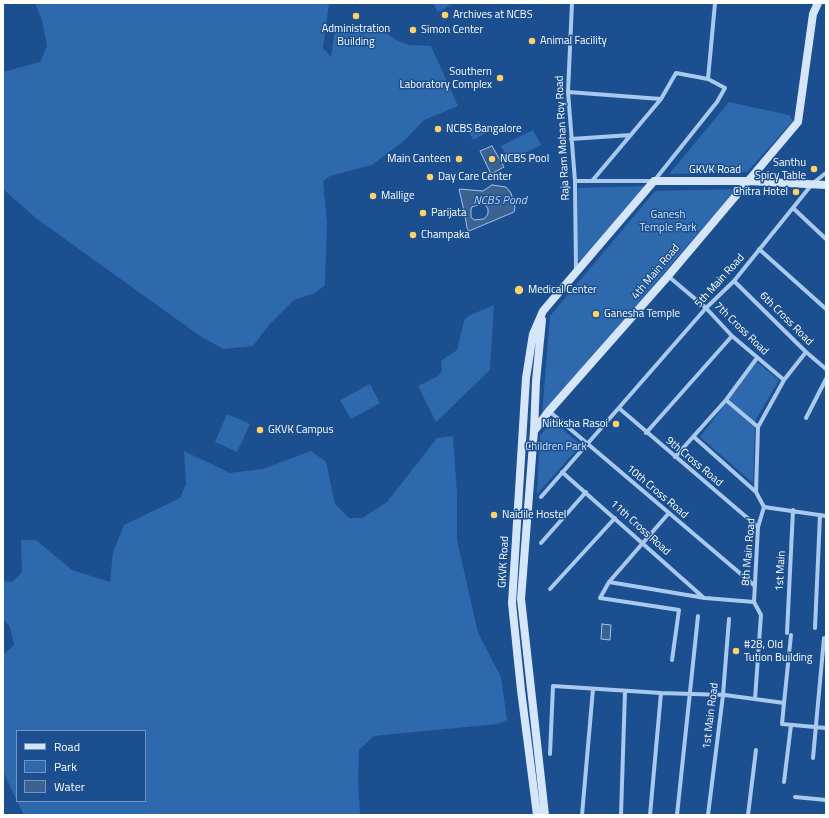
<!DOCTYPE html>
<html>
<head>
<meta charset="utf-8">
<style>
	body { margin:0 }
	#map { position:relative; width:829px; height:818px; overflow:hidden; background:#1b4f8f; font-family:"Titillium Web",sans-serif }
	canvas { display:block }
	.frame { position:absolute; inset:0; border:4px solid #fff; pointer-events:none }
	.legend { position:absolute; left:16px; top:730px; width:130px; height:72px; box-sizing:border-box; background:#1b4f8f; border:1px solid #7695bc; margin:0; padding:5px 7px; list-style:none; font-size:12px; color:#fff }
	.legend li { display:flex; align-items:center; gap:8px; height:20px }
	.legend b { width:20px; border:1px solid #7695bc }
</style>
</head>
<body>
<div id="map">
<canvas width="829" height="818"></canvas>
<div class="frame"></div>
<ul class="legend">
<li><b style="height:5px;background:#d6e6fa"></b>Road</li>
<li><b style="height:11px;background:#2e69ad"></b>Park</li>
<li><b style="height:11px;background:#3c6290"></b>Water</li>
</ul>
</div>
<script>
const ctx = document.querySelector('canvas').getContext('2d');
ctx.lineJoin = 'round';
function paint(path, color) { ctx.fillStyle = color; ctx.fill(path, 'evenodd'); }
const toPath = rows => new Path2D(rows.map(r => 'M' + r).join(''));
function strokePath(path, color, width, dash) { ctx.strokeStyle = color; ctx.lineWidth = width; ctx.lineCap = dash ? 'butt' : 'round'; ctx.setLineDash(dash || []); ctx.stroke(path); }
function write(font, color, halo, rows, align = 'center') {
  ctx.font = font + ' "Titillium Web",sans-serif'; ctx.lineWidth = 3; ctx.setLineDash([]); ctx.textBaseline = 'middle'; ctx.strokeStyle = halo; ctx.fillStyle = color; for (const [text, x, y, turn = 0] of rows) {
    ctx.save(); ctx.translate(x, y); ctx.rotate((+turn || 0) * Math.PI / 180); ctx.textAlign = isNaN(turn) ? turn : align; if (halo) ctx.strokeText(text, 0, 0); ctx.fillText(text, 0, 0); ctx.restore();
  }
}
paint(toPath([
	[35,3,329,3,323,48,331,57,335,30,385,32,396,40,409,45,431,46,458,106,424,120,405,140,372,165,330,176,323,181,327,223,325,285,315,293,294,300,269,325,253,346,223,349,200,336,37,219,3,189,3,72,40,62,47,46,42,20],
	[433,3,454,3,438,12],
	[729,102,789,115,793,121,747,172,669,174],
	[479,121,486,133,473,140,467,128],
	[533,130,541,145,509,161,501,146],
	[645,186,582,260,577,261,578,188],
	[736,189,542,415,550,316,655,191],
	[494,305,490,370,436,422,418,386,438,376,442,371,441,361,457,350,464,321,468,316],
	[757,362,779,380,755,421,753,483,700,437],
	[370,384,380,403,351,419,340,400],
	[227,414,250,424,237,452,215,442],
	[552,420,581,445,537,494,540,436],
	[453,436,457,494,457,540,478,633,501,677,507,720,497,724,374,736,359,750,358,780,360,815,24,815,17,801,145,801,145,731,17,731,17,801,3,771,3,655,14,645,10,627,3,619,3,581,12,582,22,572,21,540,36,540,72,570,110,582,113,552,124,525,180,498,186,484,184,451,230,473,263,469,311,451,326,462,335,504,349,518,362,518,387,502,437,438]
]), '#2e69ad');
const water = toPath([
	[492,146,504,167,491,174,480,151,492,146],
	[492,185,506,187,511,193,515,207,514,212,469,231,467,228,465,215,459,189,483,191,492,185],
	[480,204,485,204,488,209,488,214,484,219,474,220,471,217,471,209,472,207,480,204],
	[602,624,611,625,610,640,601,639,602,624]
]);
paint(water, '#3c6290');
strokePath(water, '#9cc4f0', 1);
strokePath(toPath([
	[572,3,568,92,575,181,576,270],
	[708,79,715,3],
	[568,92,661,99],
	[571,139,631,135],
	[575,181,654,181,717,102,725,88,708,79,676,73,661,99,592,181],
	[793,208,826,239],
	[759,249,826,309],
	[668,276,706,308,732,336,784,380],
	[734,281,806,352,826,369],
	[726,400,758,427],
	[620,409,758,527],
	[549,411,755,586],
	[806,418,826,379],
	[646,433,732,336],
	[694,437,756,492],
	[675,457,726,400,757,358],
	[562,472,704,598],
	[541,497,706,308,734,281,813,183,826,173],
	[764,507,826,516],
	[668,514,609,582,600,598,679,610,672,660],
	[541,543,586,492],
	[609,582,705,598,754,602,761,615,755,699],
	[550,589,615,518],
	[754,602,758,527,764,507,756,492,758,427,784,380,806,352],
	[815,628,820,515],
	[787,633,793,510],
	[784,703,791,635],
	[550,754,553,686,661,693,725,695,784,703,782,724,826,728],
	[813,758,824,638],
	[784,782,791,725],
	[795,797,826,800],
	[582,815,593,689],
	[621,815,625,691],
	[650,815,661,693],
	[677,815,698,616],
	[708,815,723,695,729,619],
	[748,815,756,750]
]), '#a9c9ee', 4);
strokePath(toPath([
	[542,320,536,381,534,431,521,599,545,815],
	[534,431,549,411,668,276,798,122,813,14,818,3],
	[537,815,521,690,512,603,526,378,533,334,543,311,654,181,748,181,826,185]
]), '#d6e6fa', 8);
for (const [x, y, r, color] of [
	[445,15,4,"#ffd166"],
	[356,16,4,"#ffd166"],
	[413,30,4,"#ffd166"],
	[532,41,4,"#ffd166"],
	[500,78,4,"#ffd166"],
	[438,129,4,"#ffd166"],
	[459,159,4,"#ffd166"],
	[492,159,4,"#ffd166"],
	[814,169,4,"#ffd166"],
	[430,177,4,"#ffd166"],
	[796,192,4,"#ffd166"],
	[373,196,4,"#ffd166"],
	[423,213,4,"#ffd166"],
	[413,235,4,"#ffd166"],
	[519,290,5,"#ffd166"],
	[596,314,4,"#ffd166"],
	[616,424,4,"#ffd166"],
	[260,430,4,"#ffd166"],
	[494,515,4,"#ffd166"],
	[736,651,4,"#ffd166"]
]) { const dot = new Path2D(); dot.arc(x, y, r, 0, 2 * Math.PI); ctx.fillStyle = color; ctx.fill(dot); strokePath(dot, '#1b4f8f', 1.5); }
write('11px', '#fff', '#1b4f8f', [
	["Archives at NCBS",453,15],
	["Administration",356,29,"center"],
	["Building",356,42,"center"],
	["Simon Center",421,30],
	["Animal Facility",540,41],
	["Southern",492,72,"right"],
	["Laboratory Complex",492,85,"right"],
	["NCBS Bangalore",446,129],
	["Main Canteen",451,159,"right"],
	["NCBS Pool",500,159],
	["Santhu",806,163,"right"],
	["Spicy Table",806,176,"right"],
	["Day Care Center",438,177],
	["Chitra Hotel",788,192,"right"],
	["Mallige",381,196],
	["Parijata",431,213],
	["Champaka",421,235],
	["Medical Center",528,290],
	["Ganesha Temple",604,314],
	["Nitiksha Rasoi",608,424,"right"],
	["GKVK Campus",268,430],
	["Naidile Hostel",502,515],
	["#28, Old",744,645],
	["Tution Building",744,658]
], 'left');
write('11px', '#fff', '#1b4f8f', [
	["Raja Ram Mohan Roy Road",563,138,-93],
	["GKVK Road",715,170],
	["4th Main Road",656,272,-50],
	["5th Main Road",720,281,-48],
	["6th Cross Road",786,319,45],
	["7th Cross Road",741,329,44],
	["9th Cross Road",694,462,40],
	["10th Cross Road",657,492,40],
	["11th Cross Road",640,528,42],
	["8th Main Road",749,552,-85],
	["GKVK Road",504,562,-87],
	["1st Main",781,571,-87],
	["1st Main Road",711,716,-83]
]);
write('11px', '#cfe3fa', '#1b4f8f', [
	["Ganesh",668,215],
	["Temple Park",668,228],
	["Children Park",556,447]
]);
write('italic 12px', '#b5d3f5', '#1b4f8f', [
	["NCBS Pond",500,201]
]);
</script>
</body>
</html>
